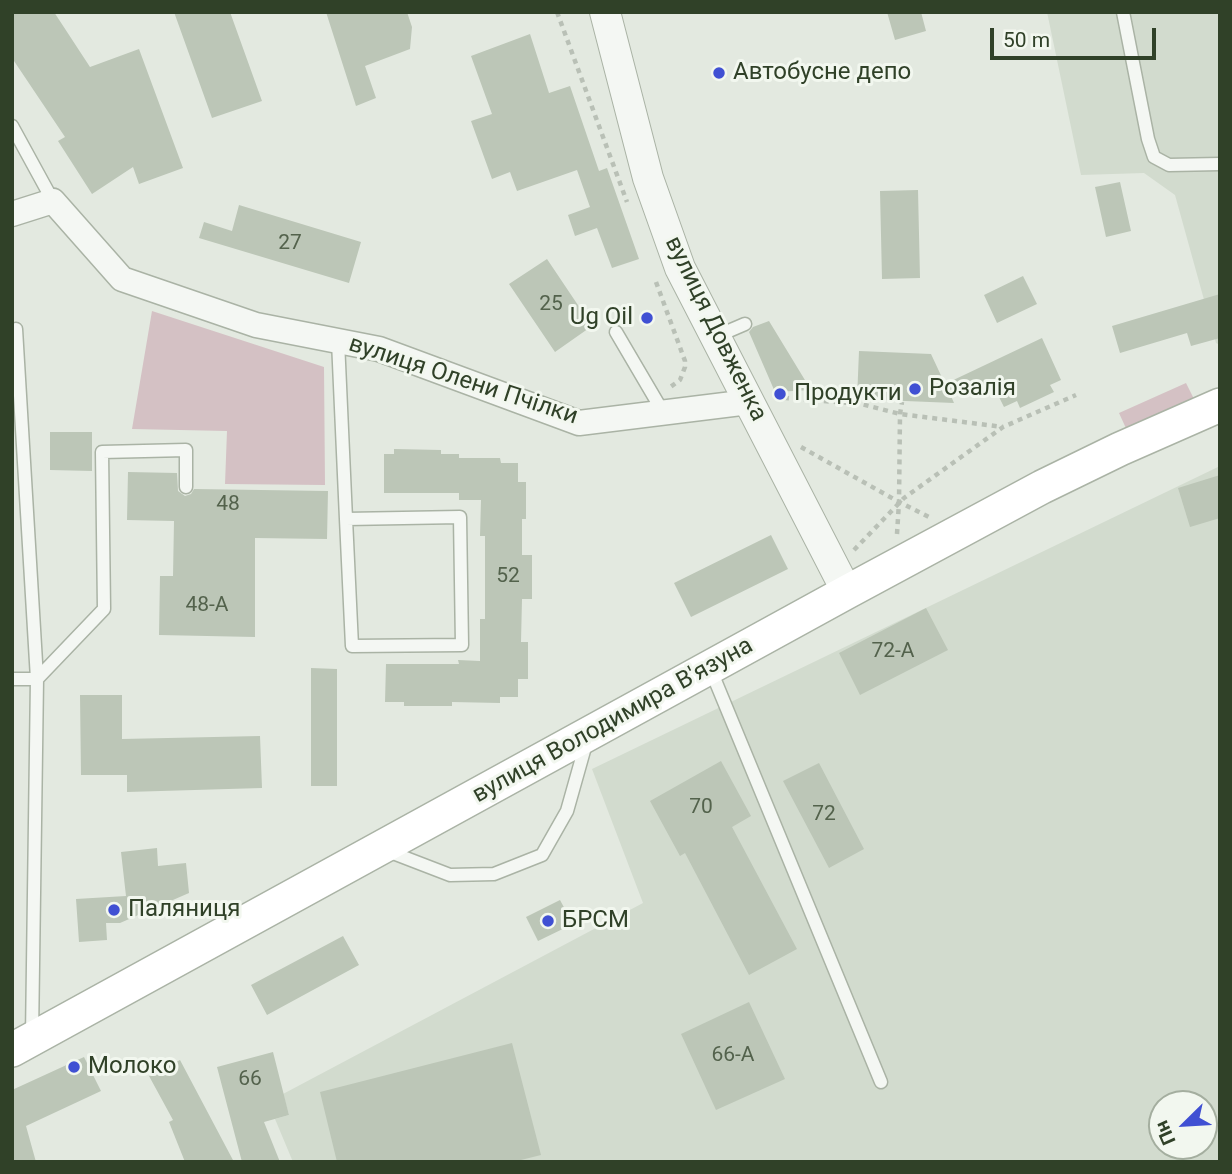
<!DOCTYPE html>
<html>
<head>
<meta charset="utf-8">
<style>
	body { margin:0 }
	#map { position:relative; width:1232px; height:1174px; overflow:hidden; background:#e3e9e0; font-family:Roboto,sans-serif }
	canvas { display:block }
	.frame { position:absolute; inset:0; border:14px solid #304128; pointer-events:none }
	.north { position:absolute; left:1148px; top:1090px; width:70px; height:70px; box-sizing:border-box; background:#f2f7ef; border:2px solid #a4ae9f; border-radius:50%; rotate:246deg; font-size:19px; font-weight:700; line-height:28px; text-align:center; color:#304128 }
	.north::after { content:''; display:block; margin:auto; width:24px; height:32px; background:#4050d3; clip-path:polygon(50% 0,100% 100%,50% 72%,0 100%) }
	.scale { position:absolute; left:990px; top:28px; width:166px; height:32px; box-sizing:border-box; border:4px solid #304128; border-top:0; padding-left:9px; font-size:21px; line-height:24px; white-space:nowrap; color:#304128; -webkit-text-stroke:5px #f2f7ef; paint-order:stroke }
</style>
</head>
<body>
<div id="map">
<canvas width="1232" height="1174"></canvas>
<div class="frame"></div>
<div class="north">Пн</div>
<div class="scale">50 m</div>
</div>
<script>
const ctx = document.querySelector('canvas').getContext('2d');
ctx.lineJoin = 'round';
function paint(path, color) { ctx.fillStyle = color; ctx.fill(path, 'evenodd'); }
const toPath = rows => new Path2D(rows.map(r => 'M' + r).join(''));
function strokePath(path, color, width, dash) { ctx.strokeStyle = color; ctx.lineWidth = width; ctx.lineCap = dash ? 'butt' : 'round'; ctx.setLineDash(dash || []); ctx.stroke(path); }
function write(font, color, halo, rows, align = 'center') {
  ctx.font = font + ' Roboto,sans-serif'; ctx.lineWidth = 6; ctx.setLineDash([]); ctx.textBaseline = 'middle'; ctx.strokeStyle = halo; ctx.fillStyle = color; for (const [text, x, y, turn = 0] of rows) {
    ctx.save(); ctx.translate(x, y); ctx.rotate((+turn || 0) * Math.PI / 180); ctx.textAlign = isNaN(turn) ? turn : align; if (halo) ctx.strokeText(text, 0, 0); ctx.fillText(text, 0, 0); ctx.restore();
  }
}
paint(toPath([
	[1047,12,1220,12,1220,345,1216,343,1175,195,1144,173,1081,175],
	[1220,466,1220,1162,293,1162,275,1119,289,1115,283,1094,643,903,592,769],
	[1162,1104,1204,1104,1204,1146,1162,1146]
]), '#d2dbce');
paint(toPath([
	[152,311,324,367,325,485,225,484,227,431,132,429],
	[1186,383,1198,407,1130,437,1119,413]
]), '#d4c1c4');
paint(toPath([
	[12,12,54,12,90,67,139,49,183,168,139,184,133,167,92,194,58,141,65,137,12,58],
	[174,12,230,12,262,101,212,118],
	[326,12,407,12,412,27,410,49,365,66,376,98,356,106],
	[887,12,921,12,926,31,895,40],
	[530,34,549,93,570,86,599,171,607,168,639,259,612,268,597,228,575,236,568,215,590,207,577,170,517,191,510,172,492,179,471,121,492,114,471,56],
	[1120,182,1131,231,1106,237,1095,187],
	[918,190,920,278,882,279,880,191],
	[239,205,361,242,349,283,199,238,204,222,232,231],
	[547,259,592,326,555,352,509,284],
	[1023,276,1037,304,997,323,984,295],
	[1220,294,1220,338,1191,346,1187,333,1120,353,1112,326],
	[769,321,811,390,775,392,749,332,753,327],
	[1042,338,1061,380,1050,385,1054,392,1020,408,1017,401,1004,407,997,393,951,391,951,396,954,403,857,399,859,351,931,354,945,384],
	[50,432,92,432,92,471,50,470],
	[394,449,441,450,441,454,459,454,459,458,500,458,501,463,518,463,518,482,526,482,526,519,522,519,522,555,532,555,532,599,522,599,521,642,528,642,528,679,518,679,518,697,500,697,500,703,452,702,452,706,404,706,404,702,385,702,386,664,459,664,458,660,480,661,480,619,485,619,485,536,480,536,481,500,459,500,459,493,384,493,384,454,394,454],
	[128,472,177,473,178,491,185,496,191,494,194,489,328,491,327,539,255,538,255,637,159,635,160,576,173,576,174,521,127,520],
	[1220,475,1220,518,1190,527,1178,488],
	[771,535,788,569,691,617,674,583],
	[926,608,948,650,860,695,839,653],
	[311,668,337,669,337,786,311,786],
	[80,695,122,695,122,739,260,736,262,788,127,792,127,775,81,775],
	[721,761,751,816,732,827,797,949,749,975,685,853,680,856,650,801],
	[819,763,864,849,829,868,783,781],
	[157,848,158,866,186,863,189,893,120,923,106,923,107,940,79,942,76,899,126,896,121,852],
	[560,900,573,924,538,941,526,917],
	[343,936,359,965,267,1015,251,985],
	[749,1002,785,1079,716,1110,681,1034],
	[512,1043,541,1155,513,1162,337,1162,320,1092],
	[273,1052,289,1115,264,1122,280,1162,242,1162,217,1067],
	[84,1057,101,1091,26,1126,36,1162,12,1162,12,1090],
	[180,1060,234,1162,185,1162,169,1122,173,1120,149,1076]
]), '#bcc6b7');
const service = toPath([
	[1123,12,1148,139,1154,157,1169,165,1220,164],
	[12,126,53,201],
	[16,329,37,679,32,1036],
	[616,332,663,412],
	[717,336,745,324],
	[338,341,346,519,352,646,462,645,460,517,346,519],
	[710,668,881,1082],
	[12,679,37,679,104,609,102,452,186,450,186,487],
	[385,850,450,875,494,874,542,855,567,811,587,740]
]);
const minor = toPath([
	[12,214,53,201,122,279,256,325,379,349,579,423,749,402]
]);
const tertiary = toPath([
	[605,12,648,178,680,268,847,592]
]);
const secondary = toPath([
	[12,1050,847,592,1042,487,1120,449,1220,405]
]);
strokePath(service, '#aab3a5', 15);
strokePath(minor, '#aab3a5', 27);
strokePath(tertiary, '#aab3a5', 32);
strokePath(secondary, '#aab3a5', 36);
strokePath(toPath([
	[557,12,627,202],
	[656,282,685,361,685,367,680,380,669,388],
	[774,397,861,404,900,414,1003,427],
	[801,447,899,502,900,414,902,402],
	[897,534,899,502,931,518],
	[854,550,904,498,1003,427,1076,395]
]), '#b9c0b6', 4.5, [5, 5]);
strokePath(service, '#f4f7f3', 12);
strokePath(minor, '#f4f7f3', 24);
strokePath(tertiary, '#f4f7f3', 30);
strokePath(secondary, '#fff', 33);
for (const [x, y, r, color] of [
	[719,73,7,"#4050d3"],
	[647,318,7,"#4050d3"],
	[915,389,7,"#4050d3"],
	[780,394,7,"#4050d3"],
	[114,910,7,"#4050d3"],
	[548,921,7,"#4050d3"],
	[74,1067,7,"#4050d3"]
]) { const dot = new Path2D(); dot.arc(x, y, r, 0, 2 * Math.PI); ctx.fillStyle = color; ctx.fill(dot); strokePath(dot, '#f2f7ef', 2.5); }
write('21px', '#53624c', null, [
	["27",290,244],
	["25",551,305],
	["48",228,505],
	["52",508,577],
	["48-А",207,606],
	["72-А",893,652],
	["70",701,808],
	["72",824,815],
	["66-А",733,1056],
	["66",250,1080]
]);
write('24px', '#304128', '#f2f7ef', [
	["Автобусне депо",733,73],
	["Ug Oil",633,318,"right"],
	["Розалія",929,389],
	["Продукти",794,394],
	["Паляниця",128,910],
	["БРСМ",562,921],
	["Молоко",88,1067]
], 'left');
write('24px', '#304128', '#f2f7ef', [
	["вулиця Довженка",715,329,64],
	["вулиця Олени Пчілки",463,381,18],
	["вулиця Володимира В'язуна",613,721,-29]
]);
</script>
</body>
</html>
